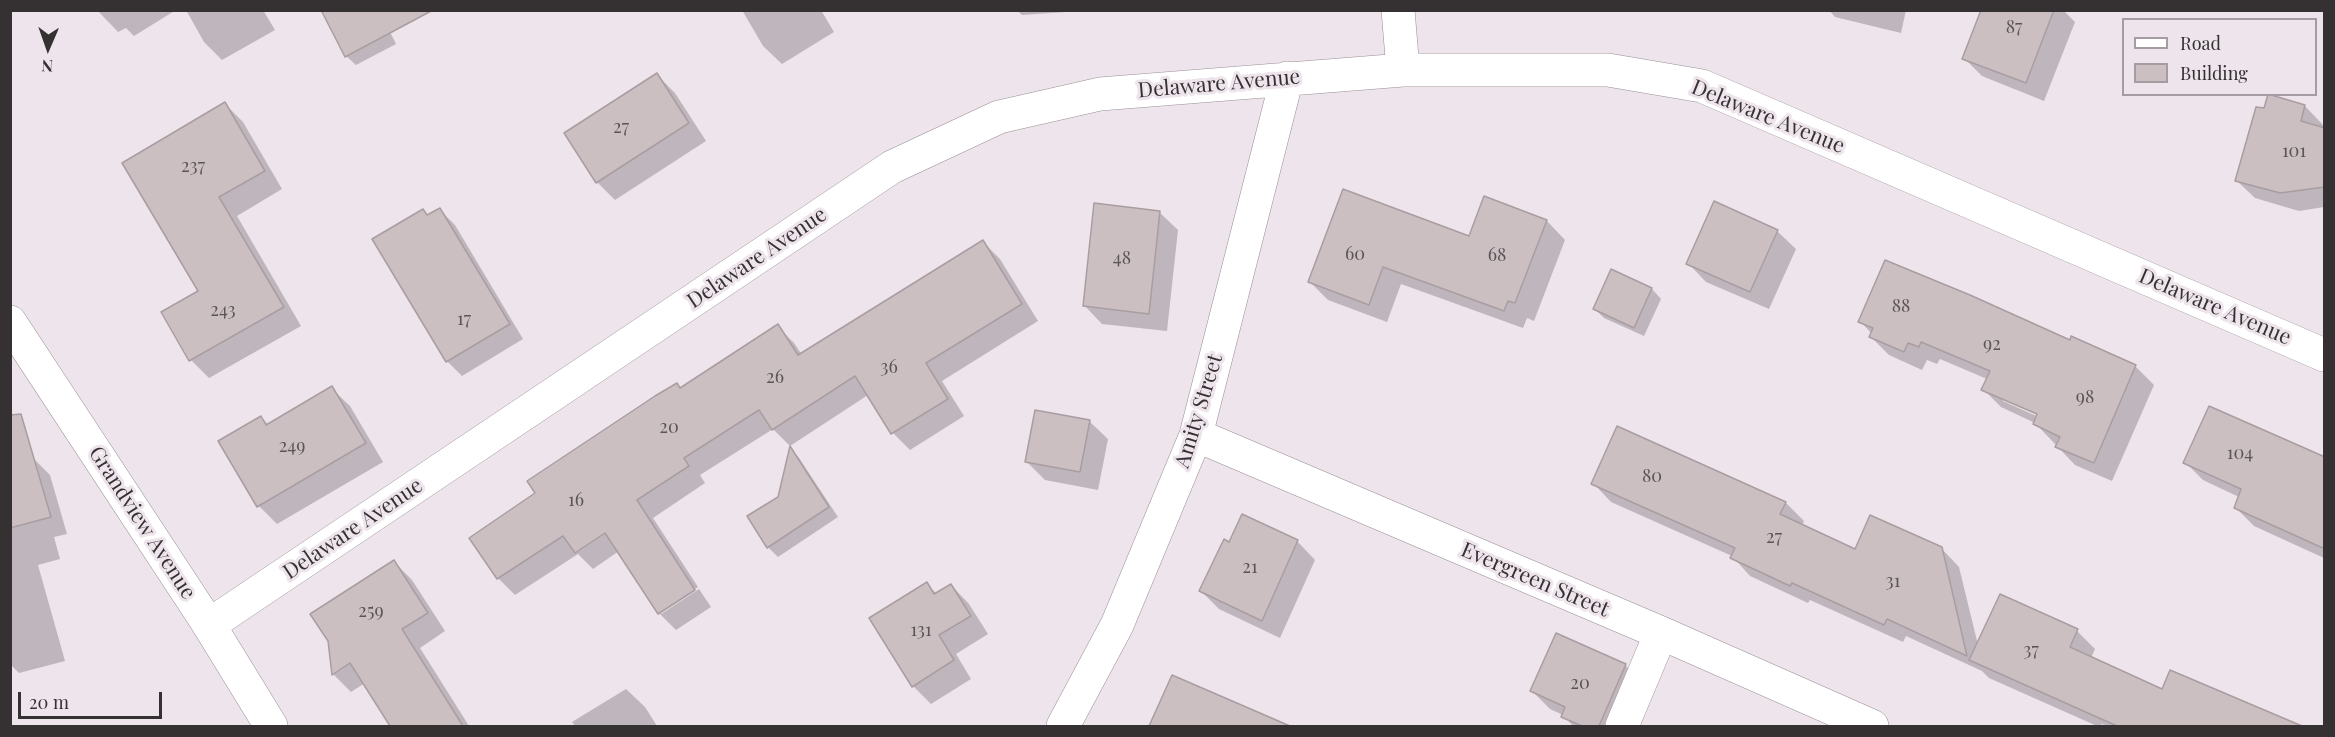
<!DOCTYPE html>
<html>
<head>
<meta charset="utf-8">
<style>
  body { margin:0 }
  #map { position:relative; width:2335px; height:737px; overflow:hidden; background:#eee4eb; font-family:"Playfair Display",serif }
  canvas { display:block }
  .frame { position:absolute; inset:0; border:12px solid #353133; pointer-events:none }
  .legend { position:absolute; left:2122px; top:18px; width:195px; height:78px; box-sizing:border-box; background:#eee4eb; border:2px solid #a49ca1; margin:0; padding:8px 10px; list-style:none; font-size:18px; color:#353133 }
  .legend li { display:flex; align-items:center; gap:12px; height:30px }
  .legend b { width:30px; border:2px solid #a49ca1 }
  .north { position:absolute; left:18px; top:18px; width:60px; height:60px; -webkit-text-stroke:4px #eee4eb; paint-order:stroke; rotate:182deg; font-size:16px; font-weight:700; line-height:24px; text-align:center; color:#353133 }
  .north::after { content:''; display:block; margin:auto; width:21px; height:27px; background:#353133; clip-path:polygon(50% 0,100% 100%,50% 72%,0 100%) }
  .scale { position:absolute; left:18px; top:692px; width:144px; height:27px; box-sizing:border-box; border:3px solid #353133; border-top:0; padding-left:8px; font-size:18px; line-height:21px; white-space:nowrap; color:#353133; -webkit-text-stroke:4px #eee4eb; paint-order:stroke }
</style>
</head>
<body>
<div id="map">
<canvas width="2335" height="737"></canvas>
<div class="frame"></div>
<ul class="legend">
<li><b style="height:8px;background:#fff"></b>Road</li>
<li><b style="height:16px;background:#cbbfc2"></b>Building</li>
</ul>
<div class="north">N</div>
<div class="scale">20 m</div>
</div>
<script>
const g = document.querySelector('canvas').getContext('2d');
g.lineJoin = 'round';
function paint(path, color) {
  g.fillStyle = color;
  g.fill(path, 'evenodd');
}
function stroke(path, color, width, dash) {
  g.strokeStyle = color;
  g.lineWidth = width;
  g.lineCap = dash ? 'butt' : 'round';
  g.setLineDash(dash || []);
  g.stroke(path);
}
function drawText(font, color, halo, rows, align = 'center') {
  g.font = font + ' "Playfair Display",serif';
  g.lineWidth = 6;
  g.setLineDash([]);
  g.textBaseline = 'middle';
  g.strokeStyle = halo;
  g.fillStyle = color;
  for (const [text, x, y, turn = 0] of rows) {
    g.save();
    g.translate(x, y);
    g.rotate((+turn || 0) * Math.PI / 180);
    g.textAlign = isNaN(turn) ? turn : align;
    if (halo) g.strokeText(text, 0, 0);
    g.fillText(text, 0, 0);
    g.restore();
  }
}
paint(new Path2D(`
  M97 10H176L134 36 126 28 118 32Z
  M186 10H263L275 30 222 60 204 42Z
  M379 10 396 44 356 65 346 56Z
  M742 10H821L834 32 782 64 763 46Z
  M1017 10H1081V11L1022 15Z
  M1829 10H1906L1901 33 1835 17Z
  M1983 10H2063L2075 22 2044 101 1982 76 1964 58Z
  M657 75 675 93 706 141 615 200 597 182Z
  M2269 96 2305 106 2323 125 2324 207 2299 211 2255 198 2236 180Z
  M225 104 243 122 282 189 237 216 301 326 209 378 191 360Z
  M1485 198 1547 221 1565 240 1534 321 1527 318 1523 328 1401 284 1387 322 1328 300 1310 282 1469 238Z
  M440 210 455 225 523 339 462 376 447 361 428 216Z
  M1159 212 1178 230 1167 331 1102 324 1084 305Z
  M1777 231 1796 249 1769 309 1706 282 1688 263Z
  M983 242 1000 259 1038 321 942 381 964 416 910 450 893 433 868 395 790 446 773 429 700 475 705 483 653 518 698 587 661 611V614L699 589 711 607 676 630 659 613 619 551 593 569 578 554 515 595 498 578 681 389 777 326 794 343 802 355Z
  M1612 271 1652 289 1661 299 1644 336 1604 318 1594 308Z
  M1860 321 2070 342 2072 338 2136 367 2154 385 2112 481 2075 465 2035 423 2001 407 1983 389 1987 379 1940 359 1937 364 1927 360 1922 370 1889 355 1871 337 1872 334ZM2003 398 2045 416 2043 419 2003 401Z
  M331 388 350 406 383 462 277 524 259 506 220 442 261 417 269 425Z
  M1089 421 1108 439 1098 490 1045 480 1027 462Z
  M1618 428 1786 503 1804 521 1802 526 1856 551 1941 548 1959 567 1978 645 2077 631 2095 649 2091 658 2163 691 2277 717 2286 726H2108L2102 724 2100 726H2097L1989 678 1982 671 1906 636 1903 642 1810 600 1808 603 1750 576 1732 556 1611 502 1593 483Z
  M790 449 799 458 838 517 778 557 768 547Z
  M33 458 50 475 67 534 54 537 60 559 38 565 65 661 19 673 10 664V464Z
  M2324 458V558L2254 526 2235 507 2239 497 2203 480 2185 462Z
  M1297 541 1315 560 1280 638 1219 609 1201 591 1230 544Z
  M393 561 412 580 445 631 420 648 469 726H392L365 683 351 692 333 674Z
  M927 584 937 594 951 585 969 604 988 634 956 654 971 679 931 704 913 686Z
  M1625 665 1643 684 1625 726H1573L1563 715 1550 709 1532 691Z
  M1172 677 1251 721 1249 726H1150Z
  M626 689 645 707 657 726H575L572 722Z`), '#0003');
const building = new Path2D(`
  M321 10H433L345 57Z
  M1981 10H2054L2026 83 1962 59Z
  M657 73 689 123 596 183 564 133Z
  M2268 94 2305 105 2301 121 2325 128V187L2280 193 2235 181 2256 107 2264 108Z
  M225 102 265 171 219 197 284 307 189 361 161 312 198 291 122 163Z
  M1343 189 1469 236 1484 196 1547 220 1515 303 1508 301 1504 311 1383 267 1369 305 1308 282Z
  M1714 201 1778 230 1750 292 1686 264Z
  M1094 203 1160 211 1149 314 1083 306Z
  M440 208 510 324 446 362 372 239 423 209 427 215Z
  M983 240 1022 304 926 363 948 399 891 434 855 376 772 430 759 410 684 458 689 466 637 500 695 590 658 614 605 533 575 553 563 536 497 579 469 538 535 493 527 481 655 396 677 383 680 388 778 324 798 355Z
  M1885 260 1970 295 2070 340 2071 336 2136 365 2094 463 2055 447 2060 437 2033 424 2037 414 1981 390 1990 371 1921 342 1919 347 1908 343 1904 352 1869 337 1873 328 1858 322Z
  M1611 269 1652 288 1634 328 1593 309Z
  M332 386 366 443 257 507 218 441 261 416 266 425Z
  M2209 406 2325 457V549L2234 508 2241 489 2183 463Z
  M1035 410 1090 420 1080 472 1025 462Z
  M21 414 51 517 10 528V415Z
  M1617 426 1786 502 1780 514 1855 549 1870 515 1942 547 1967 656 1887 619 1884 625 1792 583 1790 586 1730 558 1735 548 1591 484Z
  M790 446 829 507 767 548 747 516 778 497Z
  M1242 514 1298 540 1262 621 1199 591 1224 539 1229 542Z
  M394 560 428 613 402 629 463 726H390L350 663 332 675 328 641 310 614Z
  M927 582 934 594 951 584 971 616 939 635 954 660 912 687 869 618Z
  M2000 594 2078 629 2070 647 2162 689 2170 670 2302 726H2117L1969 660Z
  M1556 633 1626 664 1599 726H1582L1561 717 1565 707 1530 691Z
  M1172 675 1290 726H1149Z`);
paint(building, '#cbbfc2');
stroke(building, '#a99da1', 1.5);
const street = new Path2D(`
  M1398 10 1403 70
  M1196 435 1661 633 1872 726
  M209 625 892 167 999 117 1100 94 1403 70H1608L1702 86 2324 355
  M1063 726 1117 625 1196 435 1287 78
  M1622 726 1661 633`);
const secondary = new Path2D(`
  M10 322 209 625 271 726`);
stroke(street, '#998f96', 34);
stroke(secondary, '#998f96', 34);
stroke(street, '#fff', 33);
stroke(secondary, '#fff', 33);
drawText('18px', '#5a5457', null, [
  ["87",2014,27],
  ["27",621,127],
  ["101",2294,151],
  ["237",193,166],
  ["60",1355,254],
  ["68",1497,255],
  ["48",1122,258],
  ["88",1901,306],
  ["243",223,310],
  ["17",464,319],
  ["92",1992,344],
  ["36",889,367],
  ["26",775,377],
  ["98",2085,397],
  ["20",669,427],
  ["249",292,446],
  ["104",2240,453],
  ["80",1652,476],
  ["16",576,500],
  ["27",1774,537],
  ["21",1250,567],
  ["31",1893,581],
  ["259",371,611],
  ["131",921,630],
  ["37",2031,650],
  ["20",1580,683]
]);
drawText('21px', '#353133', '#eee4eb', [
  ["Delaware Avenue",1219,84,-5],
  ["Delaware Avenue",1768,117,22],
  ["Delaware Avenue",757,258,-34],
  ["Delaware Avenue",2215,307,23],
  ["Amity Street",1199,411,-73],
  ["Grandview Avenue",142,523,57],
  ["Delaware Avenue",353,529,-34],
  ["Evergreen Street",1535,580,23]
]);
</script>
</body>
</html>
